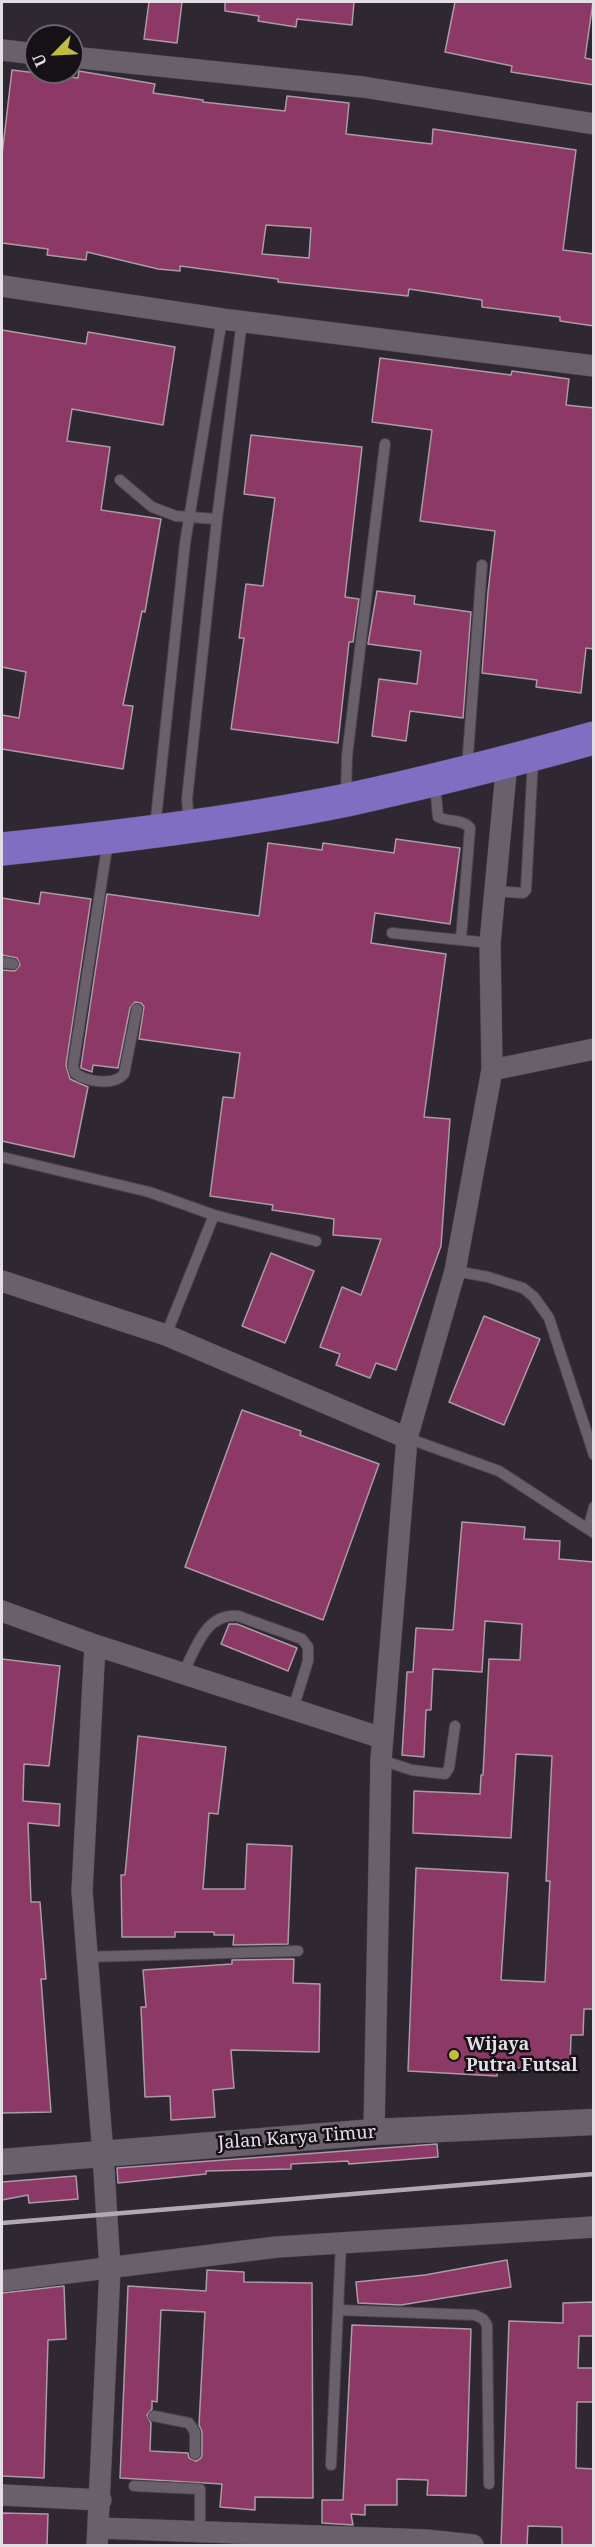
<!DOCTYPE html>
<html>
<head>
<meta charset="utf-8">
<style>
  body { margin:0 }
  #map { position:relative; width:595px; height:2547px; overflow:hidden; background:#2f2731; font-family:"Noto Serif",serif }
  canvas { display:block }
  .frame { position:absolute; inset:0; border:3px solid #e3dde4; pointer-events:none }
  .north { position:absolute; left:24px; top:24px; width:60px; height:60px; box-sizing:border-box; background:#151116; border:2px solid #676368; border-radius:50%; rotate:246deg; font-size:16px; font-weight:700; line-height:24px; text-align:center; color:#e3dde4 }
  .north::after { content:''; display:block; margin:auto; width:21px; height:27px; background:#c4bc3e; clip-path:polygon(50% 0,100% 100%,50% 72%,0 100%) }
</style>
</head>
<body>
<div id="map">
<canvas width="595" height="2547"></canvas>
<div class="frame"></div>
<div class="north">U</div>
</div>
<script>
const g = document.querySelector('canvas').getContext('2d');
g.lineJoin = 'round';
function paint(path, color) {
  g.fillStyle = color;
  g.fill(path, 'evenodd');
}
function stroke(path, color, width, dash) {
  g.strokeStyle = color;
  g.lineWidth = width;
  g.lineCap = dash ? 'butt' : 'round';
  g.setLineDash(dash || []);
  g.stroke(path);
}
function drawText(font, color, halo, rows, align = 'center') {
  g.font = font + ' "Noto Serif",serif';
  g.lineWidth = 5;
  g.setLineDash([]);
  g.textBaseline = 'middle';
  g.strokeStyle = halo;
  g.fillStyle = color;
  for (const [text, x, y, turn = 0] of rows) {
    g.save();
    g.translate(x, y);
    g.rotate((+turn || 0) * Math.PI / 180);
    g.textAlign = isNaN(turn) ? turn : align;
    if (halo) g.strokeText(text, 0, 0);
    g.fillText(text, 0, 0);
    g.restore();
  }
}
const building = new Path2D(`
  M149 2H182L177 43 144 39Z
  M225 2H354L352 25 297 19 296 27 258 21 259 16 225 11Z
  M455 2H593L585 58 594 60V85L511 72 512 66 445 52Z
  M12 70 78 78 79 71 155 84 153 93 203 100V102L285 111 287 96 349 103 346 134 432 144 433 129 576 150 563 250 594 254V326L560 321V317L482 307V300L409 289 408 296 278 282V279L180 266V271L158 269 87 252 86 260 47 255 48 249 2 243V155ZM266 225 311 228 309 258 262 254Z
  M2 330 86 344 88 332 175 347 163 425 72 409 67 441 110 447 101 510 161 519 145 612 142 611 123 705 133 706 123 769 2 749V715L19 718 26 672 2 667Z
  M380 358 511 375 512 371 569 379 566 405 594 408V649L586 648 581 693 536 687 537 680 482 673 488 592 495 531 420 521 432 430 372 422Z
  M251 435 362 447 345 597 359 599 353 642H349L338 743 231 729 244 638H239L246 584 263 586 275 498 244 494Z
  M377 591 415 596 414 604 471 612 463 718 410 711 406 741 372 736 379 679 417 684 421 651 368 644Z
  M396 839 460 848 450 924 375 913 371 943 446 954 424 1117 450 1119 441 1246 396 1370 376 1363 370 1378 336 1365 340 1354 320 1347 342 1287 361 1295 381 1239 333 1235 334 1219 272 1210 273 1205 210 1196 223 1097 234 1098 240 1053 139 1039 144 1007 141 1003 135 1002 130 1008 118 1068 93 1065 92 1072 81 1068V1066L107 894 259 916 268 843 322 850 323 843 394 853Z
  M41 892 91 899 66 1065 70 1079 88 1087 74 1157 2 1141V970L15 971 20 965 17 958 2 955V898L39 904Z
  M271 1253 314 1271 285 1343 242 1326Z
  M484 1316 540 1339 504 1425 449 1402Z
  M242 1410 301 1431 300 1435 379 1464 323 1620 185 1567Z
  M462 1522 525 1527 524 1539 560 1541 559 1559 594 1562V2009H584L583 2035H571L570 2068H498L497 2076 408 2071 416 1868 508 1873 501 1980 545 1982 550 1881H546L552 1756 516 1754 511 1838 413 1833 414 1791 480 1794 481 1775H483L489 1659 520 1660 522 1624 485 1621 482 1672 433 1669 431 1710H426L424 1757 402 1755 407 1672H413L416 1628 453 1630Z
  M229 1624H237L297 1648 288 1671 221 1644Z
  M2 1659 60 1666 49 1766 24 1764 23 1801 60 1804 59 1826 28 1823 31 1902H40L46 1979H41L51 2112 2 2113Z
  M138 1736 226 1747 218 1814 209 1813 203 1889H245L247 1844 292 1846 288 1944 233 1945 234 1935H214V1932H175V1937H122L121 1875H125Z
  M294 1959 293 1983 320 1984 319 2052 231 2050 234 2088 213 2090 215 2117 171 2120 170 2096 145 2097 141 2007H146L143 1970 232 1964V1960Z
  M437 2144 438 2157 349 2164 348 2161 291 2164V2169L206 2171V2174L118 2183 117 2168Z
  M76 2176 78 2199 29 2203 28 2195 2 2200V2182Z
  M507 2260 511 2287 401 2305 358 2303 356 2282 425 2275Z
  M207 2270 244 2272V2282L312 2283 313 2498 255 2497V2510L220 2507 222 2484 120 2478 128 2286 206 2291ZM161 2310 205 2312 199 2425 202 2432V2454L201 2458 196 2461 189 2458 188 2453 150 2451 151 2423 147 2415 152 2409V2401L157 2402Z
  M64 2286 66 2339 48 2340 44 2478 2 2476V2293Z
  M594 2302V2336H579L578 2368H594V2402H577L576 2468 594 2469V2546H562V2527L528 2526 527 2546H501L509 2321 563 2323V2303Z
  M352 2325 471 2329 466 2496 427 2495 428 2480 397 2479V2505H365V2515L351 2514 353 2525 322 2523V2500H343Z
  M2 2513 48 2514 47 2546H2Z`);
paint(building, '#8d3968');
stroke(building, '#ac9ba3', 1.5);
const service = new Path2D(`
  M120 480 152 507 176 516 217 519
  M467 768 482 565
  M435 784 438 817C448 822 463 819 470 828L461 939
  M346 797 347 756 385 444
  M189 822 187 799 217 519 242 321
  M155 828 185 543 222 319
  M108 841 73 1066 75 1073C87 1082 114 1086 124 1074L137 1009
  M494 891 523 893 526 890 533 759
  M392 933 490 943
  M2 962 13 964
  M2 1157 149 1192 214 1215
  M455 1271 488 1277 523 1288 534 1297 549 1318 594 1455
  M166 1335 214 1215 316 1241
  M407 1438 499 1471 594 1533
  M588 1529 594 1507
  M183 1673C196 1649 205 1613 238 1616L302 1639 308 1647V1661L293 1709
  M381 1760 412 1770 445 1774 449 1768 455 1726
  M86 1957 298 1951
  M338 2310 475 2315 483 2319 487 2325 489 2484
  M154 2416 189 2423 195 2432V2454
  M331 2465 341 2243
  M134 2486 200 2489V2531`);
const minor = new Path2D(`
  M2 50 36 54
  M72 57 363 87 594 124
  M2 286 222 319 594 366
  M492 1070 594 1049
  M2 1281 166 1335 407 1438
  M2 1611 95 1645 382 1738
  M95 1645 82 1891 103 2154 110 2269 97 2546
  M374 2132 381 1760 407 1438 455 1271 492 1070 490 943 507 762
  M2 2281 277 2247 594 2227
  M2 2495 101 2500
  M99 2528 426 2540 473 2545`);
const tertiary = new Path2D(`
  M2 2162 374 2132 594 2122`);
const trunk = new Path2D(`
  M2 849C117 837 233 823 347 800 430 782 512 761 594 738`);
stroke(service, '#4c454e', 12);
stroke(minor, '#4c454e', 22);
stroke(tertiary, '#4c454e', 27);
stroke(trunk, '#4c454e', 34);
stroke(service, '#6a606c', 10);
stroke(minor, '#6a606c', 21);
stroke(tertiary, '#6a606c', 26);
stroke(trunk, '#806ec2', 33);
stroke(new Path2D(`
  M2 2223 594 2174`), '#b0a9b1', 4.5);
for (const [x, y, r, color] of [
  [454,2055,6,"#c4bc3e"]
]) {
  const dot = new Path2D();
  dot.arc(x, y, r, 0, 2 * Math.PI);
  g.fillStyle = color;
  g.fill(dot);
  stroke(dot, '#151116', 2);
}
drawText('bold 18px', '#e3dde4', '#151116', [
  ["Wijaya",466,2045],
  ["Putra Futsal",466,2066]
], 'left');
drawText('18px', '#e3dde4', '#151116', [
  ["Jalan Karya Timur",297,2138,-4]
]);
</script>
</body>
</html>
